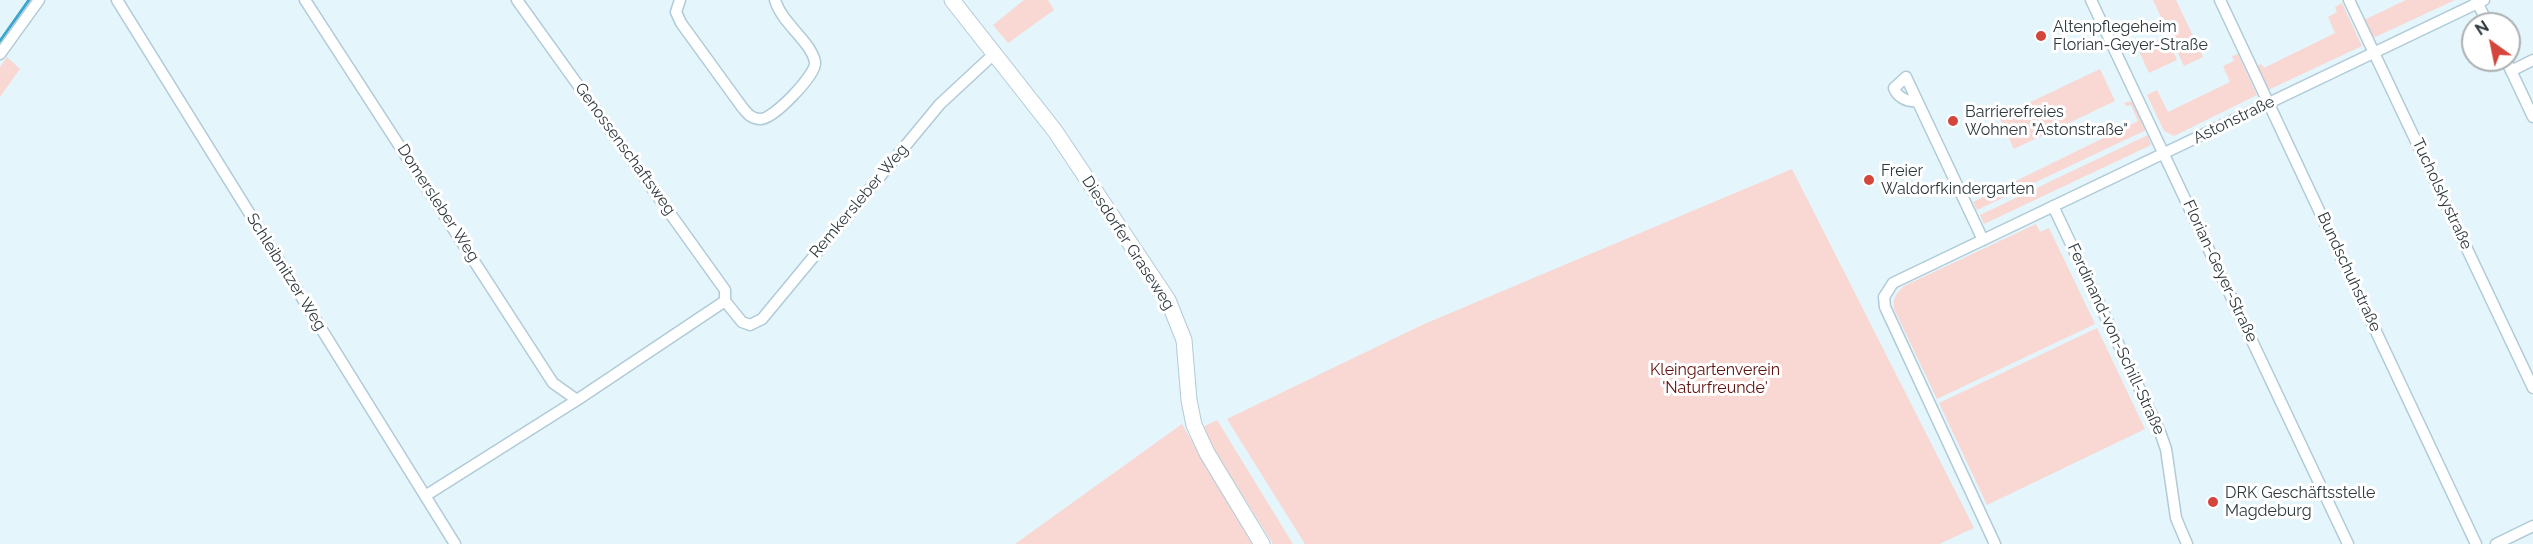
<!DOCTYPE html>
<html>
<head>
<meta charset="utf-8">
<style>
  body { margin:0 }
  #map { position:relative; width:2533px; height:544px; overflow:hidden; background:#e4f5fc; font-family:Raleway,sans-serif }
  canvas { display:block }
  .north { position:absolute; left:2461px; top:12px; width:60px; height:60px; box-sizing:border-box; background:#fff; border:2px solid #abb0b2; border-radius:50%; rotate:327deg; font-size:16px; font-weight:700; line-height:24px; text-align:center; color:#2e393e }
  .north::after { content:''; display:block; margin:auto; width:21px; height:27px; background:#d4463c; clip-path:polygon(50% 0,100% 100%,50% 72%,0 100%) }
</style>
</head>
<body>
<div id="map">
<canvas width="2533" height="544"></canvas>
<div class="north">N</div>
</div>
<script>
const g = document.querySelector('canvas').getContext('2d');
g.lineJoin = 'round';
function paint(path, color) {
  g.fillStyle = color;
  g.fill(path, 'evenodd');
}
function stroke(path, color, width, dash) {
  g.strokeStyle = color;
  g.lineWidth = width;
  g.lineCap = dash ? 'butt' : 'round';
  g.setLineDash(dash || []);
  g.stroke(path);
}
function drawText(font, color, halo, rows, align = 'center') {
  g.font = font + ' Raleway,sans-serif';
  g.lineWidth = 6;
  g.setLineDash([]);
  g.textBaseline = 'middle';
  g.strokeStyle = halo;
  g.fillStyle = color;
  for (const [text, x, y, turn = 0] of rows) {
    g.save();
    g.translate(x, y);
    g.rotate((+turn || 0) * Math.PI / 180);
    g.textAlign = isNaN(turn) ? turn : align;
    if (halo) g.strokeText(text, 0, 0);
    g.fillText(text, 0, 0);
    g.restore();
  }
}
paint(new Path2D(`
  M1024 0H1048L1054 10 1008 43 993 25Z
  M2153 0H2176L2203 57 2184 66Z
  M2406 0H2455L2373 38 2364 20Z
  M2342 3 2362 46 2268 90 2257 66 2261 64 2264 68 2335 33 2328 17 2337 12 2335 7Z
  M2166 36 2177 60 2149 73 2138 49Z
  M2238 54 2257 95 2174 136 2164 131 2147 95 2157 90 2168 112 2230 82 2223 66 2234 61 2232 56Z
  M7 57 20 69 0 97V67Z
  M2100 69 2115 101 2014 149 1999 117Z
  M2132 101 2146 130 1977 210 1973 202 2138 121 2131 105 2126 106 2124 103Z
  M2148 135 2151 145 1984 224 1980 215Z
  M1792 169 1974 528 1939 544H1305L1227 419 1422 325Z
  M2036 224 2040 232 2049 228 2095 324 1937 399 1895 311C1891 301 1896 293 1904 286Z
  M2097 328 2145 429 1987 505 1939 403Z
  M1217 420 1293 544H1273L1204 434 1203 427Z
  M1182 424 1252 544H1015Z`), '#f9d7d2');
stroke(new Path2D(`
  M0 41 29 0`), '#3aa6cd', 3);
const minor = new Path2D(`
  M117 0 455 544
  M305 0 553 383 577 400
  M517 0 725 290V301
  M680 0 676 12 681 23 742 107C747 113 751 119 760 119 773 120 817 74 815 62 811 41 782 24 775 0
  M2091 0 2348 544
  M2220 0 2476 544
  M2349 0 2533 388
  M2476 0 2488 24
  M0 54 39 0
  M2506 60 2533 117
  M2511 71 2533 60
  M1916 101C1907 102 1897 97 1894 88L1906 77 1983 240
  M2053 206 2160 432 2166 449 2176 518 2187 544
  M725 301 742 322 750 325 762 319 940 104 995 53
  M425 496 577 400 725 301
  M1995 544 1885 307 1884 297 1893 283 2484 0
  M2496 544 2533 526`);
const secondary = new Path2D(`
  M952 0 1055 131 1168 300 1184 340 1189 400 1194 425 1207 453 1262 544`);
stroke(minor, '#b0cbd8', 13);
stroke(secondary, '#b0cbd8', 17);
stroke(minor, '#fff', 10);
stroke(secondary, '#fff', 15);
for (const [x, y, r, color] of [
  [2041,36,6,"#d4463c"],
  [1953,121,6,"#d4463c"],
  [1869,180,6,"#d4463c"],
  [2213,502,6,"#d4463c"]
]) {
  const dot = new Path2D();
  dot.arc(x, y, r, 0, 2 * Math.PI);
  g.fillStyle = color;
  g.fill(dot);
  stroke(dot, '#fff', 2);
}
drawText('16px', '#2e393e', '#fff', [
  ["Altenpflegeheim",2053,27],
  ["Florian-Geyer-Straße",2053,45],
  ["Barrierefreies",1965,112],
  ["Wohnen \"Astonstraße\"",1965,130],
  ["Freier",1881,171],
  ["Waldorfkindergarten",1881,189],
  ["DRK Geschäftsstelle",2225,493],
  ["Magdeburg",2225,511]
], 'left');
drawText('16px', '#2e393e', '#fff', [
  ["Astonstraße",2234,120,-26],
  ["Genossenschaftsweg",625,149,54],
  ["Tucholskystraße",2442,194,65],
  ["Remkersleber Weg",859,201,-50],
  ["Domersleber Weg",438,203,57],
  ["Diesdorfer Graseweg",1128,243,57],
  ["Florian-Geyer-Straße",2220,271,65],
  ["Schleibnitzer Weg",286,272,58],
  ["Bundschuhstraße",2349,272,65],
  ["Ferdinand-von-Schill-Straße",2116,339,65]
]);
drawText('16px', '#60100d', '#fff', [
  ["Kleingartenverein",1715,370],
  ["'Naturfreunde'",1715,388]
]);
</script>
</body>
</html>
